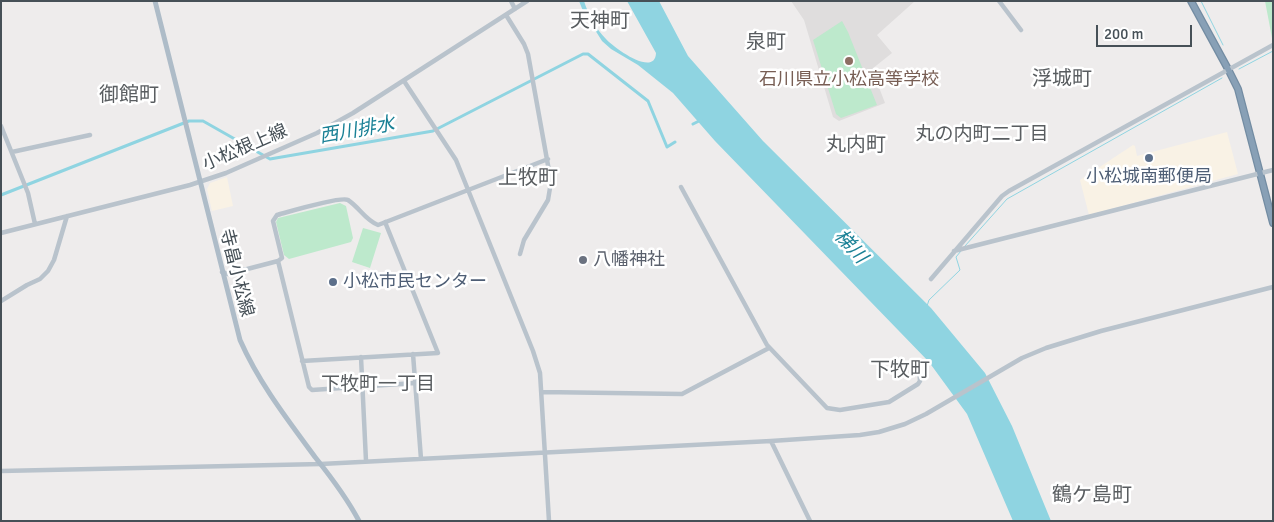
<!DOCTYPE html>
<html>
<head>
<meta charset="utf-8">
<style>
  body { margin:0 }
  #map { position:relative; width:1274px; height:522px; overflow:hidden; background:#eeecec; font-family:Signika,sans-serif }
  canvas { display:block }
  .frame { position:absolute; inset:0; border:2px solid #465057; pointer-events:none }
  .scale { position:absolute; left:1096px; top:25px; width:96px; height:22px; box-sizing:border-box; border:2px solid #465057; border-top:0; padding-left:6px; font-size:15px; line-height:18px; white-space:nowrap; color:#465057; -webkit-text-stroke:4px #fff; paint-order:stroke }
</style>
</head>
<body>
<div id="map">
<canvas width="1274" height="522"></canvas>
<div class="frame"></div>
<div class="scale">200 m</div>
</div>
<script>
const g = document.querySelector('canvas').getContext('2d');
g.lineJoin = 'round';
function paint(path, color) {
  g.fillStyle = color;
  g.fill(path, 'evenodd');
}
function stroke(path, color, width, dash) {
  g.strokeStyle = color;
  g.lineWidth = width;
  g.lineCap = dash ? 'butt' : 'round';
  g.setLineDash(dash || []);
  g.stroke(path);
}
function drawText(font, color, halo, rows, align = 'center') {
  g.font = font + ' Signika,"Noto Sans JP",sans-serif';
  g.lineWidth = 5;
  g.setLineDash([]);
  g.textBaseline = 'middle';
  g.strokeStyle = halo;
  g.fillStyle = color;
  for (const [text, x, y, turn = 0] of rows) {
    g.save();
    g.translate(x, y);
    g.rotate((+turn || 0) * Math.PI / 180);
    g.textAlign = isNaN(turn) ? turn : align;
    if (halo) g.strokeText(text, 0, 0);
    g.fillText(text, 0, 0);
    g.restore();
  }
}
paint(new Path2D(`
  M1227 132 1238 174 1089 215 1080 180 1133 145 1135 146 1137 156Z
  M227 177 233 206 212 211 207 189 210 183Z`), '#f9f2e5');
paint(new Path2D(`
  M791 1H915L877 35 892 53 872 69 885 103 839 121 833 117 804 20Z`), '#dfdddd');
paint(new Path2D(`
  M1265 1H1273V38H1272Z
  M842 21 848 32 877 105 841 118 836 114 813 40Z
  M340 203 346 206 353 238 351 242 289 259 284 255 276 222 278 218Z
  M363 228 381 233 370 268 352 262Z`), '#bde9cc');
paint(new Path2D(`
  M579 1H584C588 14 596 29 606 39 613 47 655 78 656 53L627 1H659L688 56 763 141 931 308 985 373 1012 426 1051 521H1013L967 414 929 362 715 141 673 93 638 65 611 49 602 41 583 11Z`), '#8fd4e1');
stroke(new Path2D(`
  M1201 1 1223 45
  M1239 69 1273 51
  M965 246 1007 199 1222 78
  M927 306 929 300 960 270 956 257 961 251`), '#8fd4e1', 1);
stroke(new Path2D(`
  M693 124 701 120
  M1 195 189 121H203L270 159 433 131 583 54H588L648 101 667 147 675 142`), '#8fd4e1', 3);
const highway = new Path2D(`
  M1191 1 1228 69 1238 89 1273 223`);
stroke(highway, '#738ca2', 8);
stroke(new Path2D(`
  M511 1 515 9
  M999 1 1021 30
  M506 15 524 44 528 54 551 182 548 200 524 240 520 254
  M404 81 456 160 533 351 540 373 549 521
  M1 126 28 193 35 224
  M12 152 90 135
  M681 187 767 345 827 408 840 410 889 402 918 384 920 381 919 366
  M1 233 190 185 226 173 317 133 353 113 527 1
  M954 251 1273 170
  M278 261 309 387 312 390 415 383
  M222 272 228 274 278 261 282 258 273 221 277 215C288 212 341 196 348 200 359 207 365 220 378 225L548 159
  M931 279 1002 196 1009 191 1273 45
  M1 301 27 285 40 279 48 271 54 260 67 216
  M413 354 421 459
  M361 357 366 461
  M302 361 438 353 385 222
  M542 392 682 394 769 348
  M771 441 810 521
  M1 471 321 464 771 441 860 435 879 432 905 424 926 414 1022 358 1046 348 1101 331 1273 287`), '#b9c3cc', 4.5);
stroke(new Path2D(`
  M155 1 240 340C259 383 287 419 315 457 331 477 347 498 359 521`), '#aebcc8', 5);
stroke(highway, '#88a0b6', 5.5);
for (const [x, y, r, color] of [
  [849,61,5,"#8d6e63"],
  [1149,158,5,"#5c6f8a"],
  [583,260,5,"#6b7280"],
  [333,282,5,"#5c6f8a"]
]) {
  const dot = new Path2D();
  dot.arc(x, y, r, 0, 2 * Math.PI);
  g.fillStyle = color;
  g.fill(dot);
  stroke(dot, '#fff', 2);
}
drawText('18px', '#785e54', '#fff', [
  ["石川県立小松高等学校",849,80]
]);
drawText('18px', '#465057', '#fff', [
  ["小松根上線",245,148,-23],
  ["寺畠小松線",236,273,76]
]);
drawText('18px', '#4e5e75', '#fff', [
  ["小松城南郵便局",1149,177],
  ["小松市民センター",343,282,"left"]
]);
drawText('18px', '#5b616d', '#fff', [
  ["八幡神社",593,260]
], 'left');
drawText('italic 19px', '#1a8196', '#fff', [
  ["西川排水",357,131,-10],
  ["梯川",850,247,47]
]);
drawText('19px', '#595d60', '#fff', [
  ["丸の内町二丁目",982,135],
  ["下牧町一丁目",378,385]
]);
drawText('20px', '#595d60', '#fff', [
  ["天神町",600,22],
  ["泉町",766,43],
  ["浮城町",1062,80],
  ["御館町",129,96],
  ["丸内町",856,146],
  ["上牧町",528,179],
  ["下牧町",900,371],
  ["鶴ケ島町",1092,496]
]);
</script>
</body>
</html>
